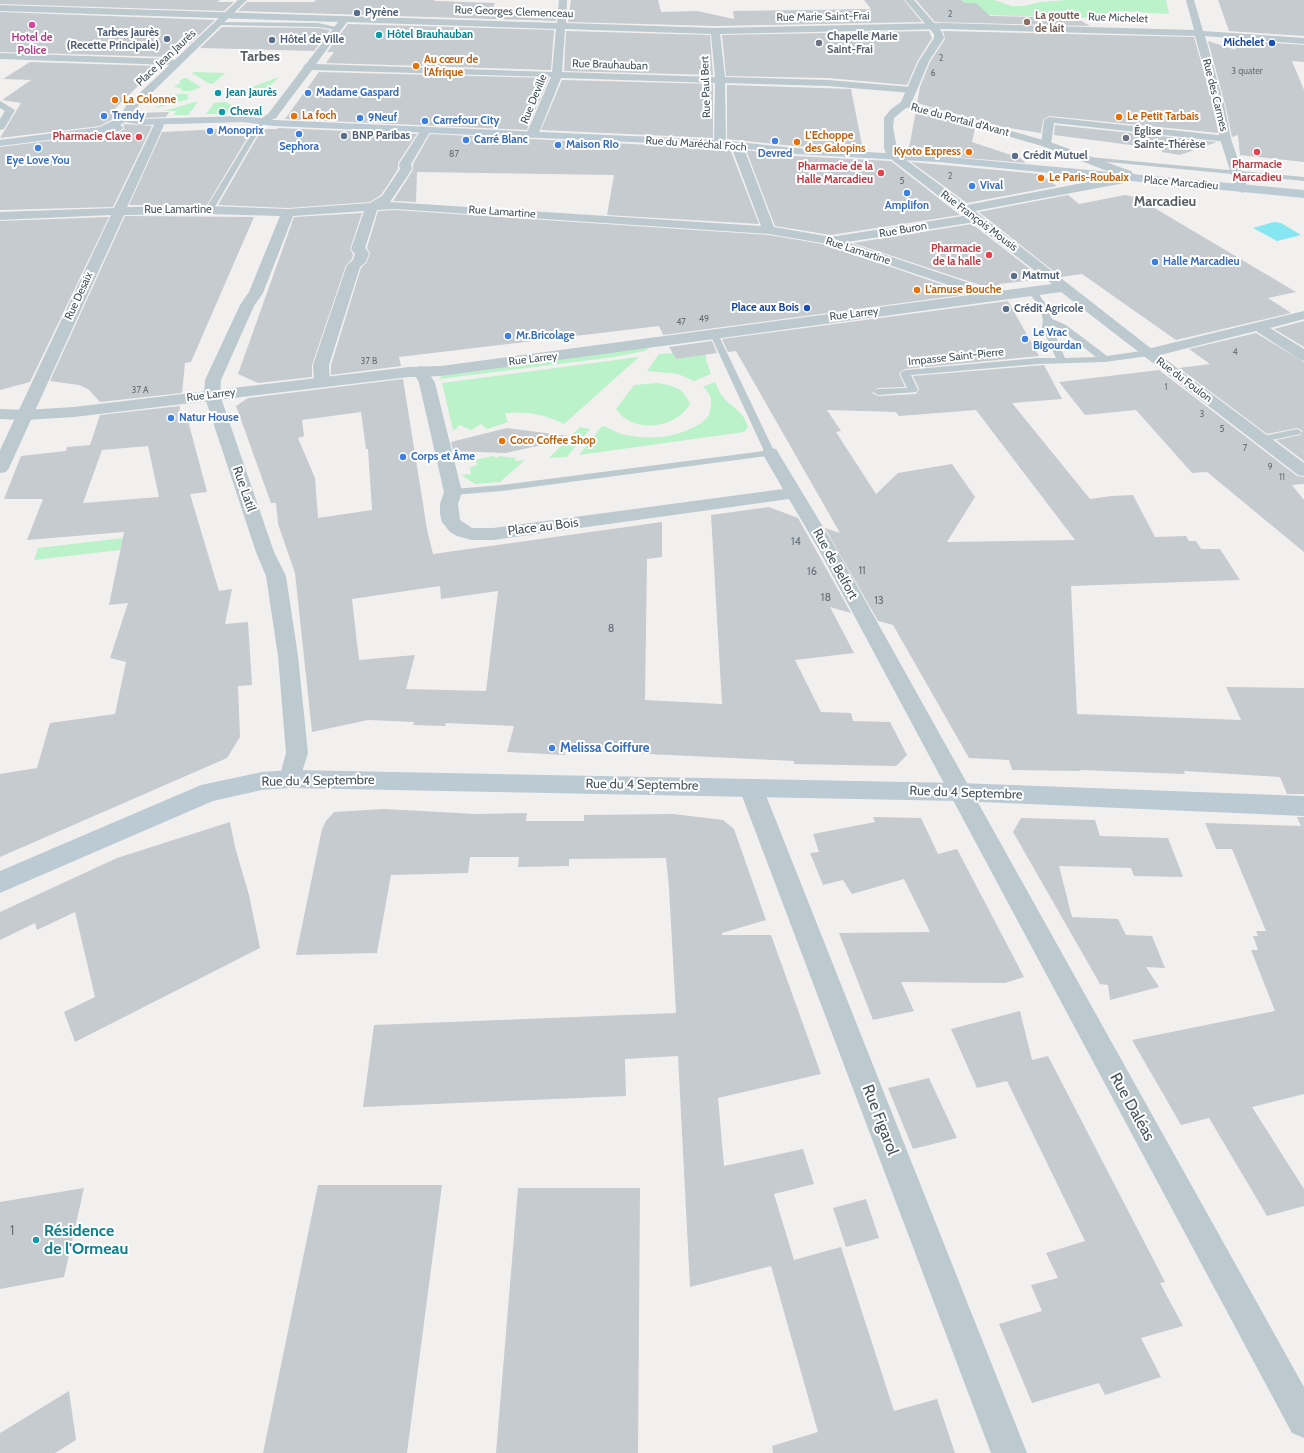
<!DOCTYPE html>
<html>
<head>
<meta charset="utf-8">
<style>
  body { margin:0 }
  canvas { display:block; background:#f2efef }
</style>
</head>
<body>
<canvas width="1304" height="1453"></canvas>
<script>
const g = document.querySelector('canvas').getContext('2d');
g.lineJoin = 'round';
function paint(path, color) {
  g.fillStyle = color;
  g.fill(path, 'evenodd');
}
function stroke(path, color, width, dash) {
  g.strokeStyle = color;
  g.lineWidth = width;
  g.lineCap = dash ? 'butt' : 'round';
  g.setLineDash(dash || []);
  g.stroke(path);
}
function drawText(font, color, halo, rows, align = 'center') {
  g.font = font + ' Cabin,sans-serif';
  g.lineWidth = 4;
  g.setLineDash([]);
  g.textBaseline = 'middle';
  g.strokeStyle = halo;
  g.fillStyle = color;
  for (const [text, x, y, turn = 0] of rows) {
    g.save();
    g.translate(x, y);
    g.rotate((+turn || 0) * Math.PI / 180);
    g.textAlign = isNaN(turn) ? turn : align;
    if (halo) g.strokeText(text, 0, 0);
    g.fillText(text, 0, 0);
    g.restore();
  }
}
paint(new Path2D(`
  M961 0H994L1012 6H1024L1040 2 1067 0H1166L1169 14 1119 11 1093 16 1091 18 984 15 980 7 976 3H965Z
  M195 72 225 73 213 84 208 83 192 73Z
  M279 77 266 90 246 92V89Z
  M184 78H186L201 87 191 91H183L180 88 174 87 181 82 179 81Z
  M180 94H188L187 96 189 99 153 109 159 106 166 99 163 98 165 96Z
  M195 102 197 103 188 115H174L176 111H164Z
  M226 102 244 113 206 114 214 103Z
  M650 347 645 351 614 357 440 379 441 376Z
  M706 348V360L711 374 694 381 678 374 647 371 659 354 673 353 676 359 688 357Z
  M639 357 564 424C544 414 527 411 505 413L508 422 487 429 481 424 471 430 460 425 456 428 457 429 453 430 442 383Z
  M715 382C717 386 719 392 722 396 732 408 744 411 748 427L744 432 579 455 602 426C609 427 614 432 621 434 647 440 672 439 696 426 702 423 709 418 710 411 713 400 711 394 703 387Z
  M658 383C674 386 684 388 690 404 676 429 632 434 616 409L634 385Z
  M580 427 590 429 567 457 549 458Z
  M493 456 497 458 499 456 515 458 516 461 525 460 500 482 475 484 461 475 471 474 470 468 478 464 474 460Z
  M123 538 120 550 34 560 38 548Z`), '#bbf2ca');
paint(new Path2D(`
  M1274 222 1281 223 1301 235 1277 241 1253 228Z`), '#86e6f1');
paint(new Path2D(`
  M0 0H220L217 2H234L224 11 0 4Z
  M316 0H435L434 1 495 3 492 9 557 10 556 21 238 11 247 2H314Z
  M571 0H658L661 12 697 11 734 19 733 11 871 9 864 0H904L922 22 715 26 568 22Z
  M916 0H961L965 3H976L990 16 1076 18 1090 26 935 22Z
  M1218 0H1304V36L1229 31Z
  M0 12 215 20 186 47H180L168 57 0 52Z
  M348 24 554 30 551 70 326 63 334 52H327Z
  M222 27 318 28 330 30 314 51 200 48Z
  M566 31 710 35 713 75 564 71Z
  M929 31 932 38 918 60 907 85 828 78 726 76 722 35Z
  M943 31 1194 37 1214 108 1218 133 1049 116 1043 120 1041 133 1003 127 917 103 920 87 930 62 945 39Z
  M1232 40 1304 45V62L1292 61 1304 90V162L1240 155 1238 135 1232 137 1226 108 1208 41 1236 50Z
  M30 62 159 66 109 114 120 113 118 116 100 126 0 138 21 103 2 100 31 80 3 79Z
  M319 72 549 78 527 130 285 119Z
  M562 80 713 84V138L541 130Z
  M727 85 851 89 863 150 794 146 727 139Z
  M916 111 975 128 972 142 1020 158 1026 163 908 153Z
  M169 112 166 117 142 118 133 115 134 113Z
  M125 124 152 126 113 207 0 210V147L119 132 125 129 123 125Z
  M1055 125 1217 142 1180 155 1162 152V149L1054 135Z
  M240 128H253L207 205H129L162 132Z
  M278 128 417 134 398 163V169L381 195 370 202 288 208 218 205 262 129H277Z
  M430 134 730 149 759 224 607 215 614 175 417 172 416 202 393 201 413 170V164Z
  M746 150 794 156 891 161 960 215 831 235 775 226Z
  M911 162 1040 174 1057 186 967 203Z
  M1068 195 1079 204 1125 195 1136 197 1296 292 1268 298 1291 313 1176 340 1082 274 1061 277 979 212Z
  M395 210 769 235 828 245 969 294 663 335 659 326 399 357 401 366 331 375V365L361 268 367 262 370 253 367 248 378 211Z
  M362 213 350 249 353 254 352 259 346 265 312 365V377L258 383 238 374 294 217Z
  M125 216 254 217 191 362 185 363 182 393 100 402 88 389 79 385 50 381Z
  M109 217 30 382 0 390V221Z
  M972 224 1043 279 999 284 1002 289 995 290 853 243Z
  M1008 301 1039 356 905 369 899 373 905 387 878 388 872 393 878 396 916 394 919 389 913 376 1044 365 1062 399 1012 403 1090 499 1112 496 1133 495 1155 537 1186 536 1189 541H1196L1201 549H1220L1240 580 1071 586 1077 714 1241 720 1226 687 1304 688V794H1287L1280 777 1184 771 1185 774 1080 770V771L1012 770 1009 760 969 758 893 625 878 621 825 528 840 533 736 351 728 352 722 339ZM827 410 896 412 899 416 976 410 1075 540 947 542 975 497 952 464 898 473 876 494 836 432 841 431Z
  M1304 321V347L1274 329Z
  M1256 333 1304 362V461L1276 440 1300 435 1303 431 1297 428 1267 434 1179 368 1210 364 1189 349Z
  M712 341 717 353 676 359 669 347Z
  M1159 370 1297 476 1304 477V484L1292 485 1304 500V552L1207 472 1192 473 1136 410 1085 415 1059 382Z
  M403 379 427 529 433 554 662 522V557L647 559 645 700 722 704 711 515 769 507 798 518 851 613 830 607 854 653 795 660 821 712 851 713 853 721 890 722 907 755 896 766 794 764V761L565 750V755L507 752 514 726 446 723 445 726 413 725 414 722 368 720 312 732 295 573 278 524 276 503H271L236 406 248 398ZM361 412 366 449H368L372 510 318 518 315 478 298 438 304 436 302 420ZM440 586 441 599 498 591 486 691 406 689 415 655 359 660 352 599Z
  M180 406 179 414 187 417 207 492 190 494 219 591 232 589 225 624 248 622 252 685 238 686 240 737 227 758 0 857V774L37 768 50 723 115 714 126 662 110 658 128 603 109 605 124 532 27 540 43 499H4L21 456 66 451 67 447 90 445 100 415ZM148 446 159 497 83 503 102 450Z
  M507 428 568 436V439L506 453 453 451 451 442Z
  M384 809 476 814 527 813 526 821H584V815L673 814 723 820 734 829 766 920 722 933V935H771L821 1074 718 1098 724 1166 803 1149 814 1184 774 1194 794 1260 841 1247 894 1411 937 1399 955 1453H773L772 1446 818 1432 771 1266 690 1287 678 1056 625 1059 626 1096 363 1107 374 1025 676 1013 669 888 666 858 569 859V866L518 867 519 857H470L468 873 391 875 377 953 296 955 322 829 326 821 334 812Z
  M873 817 921 818 938 854 957 849 1024 977 1005 983 901 982 914 1011 873 1020 839 933 930 932 904 879 852 894 843 880 823 885 810 853 819 852 813 834 875 822Z
  M1297 817H1304V1094L1252 1107 1304 1189V1206L1267 1216 1209 1118 1181 1125 1132 1040 1275 1011 1251 950H1258L1253 936H1258L1256 931H1266L1232 849H1216L1205 823 1301 826Z
  M1021 818 1095 820 1100 836 1168 838 1183 877 1134 876 1131 868 1059 866 1072 917 1118 919 1126 935 1152 936 1165 968 1146 967 1159 987 1110 1000 1108 985 1100 984 1013 832Z
  M230 822 235 847 249 895 260 948 75 1042 64 1012 95 997 75 912 37 930 35 923 0 940V912L117 858Z
  M1020 1011 1032 1060 1048 1056 1165 1282 1160 1283 1183 1326 1141 1338 1161 1377 1105 1395 1099 1383 1032 1403 999 1324 1042 1311 1031 1285 1058 1278 1046 1253 1085 1241 1007 1081 977 1088 951 1029Z
  M929 1078 957 1138 913 1149 888 1088Z
  M318 1185H442L407 1453H263Z
  M84 1188 64 1277 0 1289V1202Z
  M518 1188H640L638 1453H496Z
  M866 1199 879 1238 846 1247 833 1208Z
  M69 1391 76 1440 55 1453H0V1433Z`), '#c6cbcf');
paint(new Path2D(`
  M219 22 318 23 341 28 338 30 318 27 217 25Z
  M262 119 265 121 213 210 206 212 205 210 259 121Z
  M1089 157 1304 177V181L1087 160 1086 159Z
  M1029 289H1035L1045 303 1052 319 1066 325 1107 356 1148 350 1152 353 1148 356 1105 362 1038 364 911 375 918 390 916 392 878 395 873 392 878 389 907 388 900 373 905 370 1038 358H1056L1042 327C1046 314 1035 301 1028 291ZM1051 325 1060 329 1096 357 1065 358Z
  M714 331 718 334 775 453 774 455 502 491 453 495 448 492 453 489 502 485 764 451 710 334Z
  M1297 429 1302 432 1300 434 1262 442 1257 439 1259 437Z`), '#bcc9cf');
paint(new Path2D(`
  M0 53 172 59 176 62 172 65 0 59Z
  M0 101 15 110 4 129 0 130V119L5 111 0 108Z
  M1049 117 1227 136 1232 139 1227 142 1054 123 1051 144 1046 147 1041 144 1044 120Z`), '#bcc9cf');
paint(new Path2D(`
  M559 0H567L566 23 715 28 944 23 1194 30 1186 0H1194L1203 31 1304 38V44L1205 36 1225 108 1231 139 1248 189 1242 193 1236 189 1220 139 1215 108 1195 36 944 29 720 34 725 77 828 80 911 87 916 90 911 93 828 86 725 83 726 143 720 146 714 143 715 83 561 78 538 135 532 138 526 135 551 77 312 70 276 118 262 124 257 121 268 114 303 68 304 65 306 64 338 22 0 11V5L557 23ZM347 22 556 29 552 72 316 64ZM565 29 711 34 715 77 562 72Z
  M906 101 1050 142 1131 171 1136 178 1130 182 1126 181 1123 177 1042 146 902 106 901 104Z
  M159 122 164 125 127 207 209 206 288 209 370 203 382 196 400 169 399 164 421 130 426 127 431 130 411 164 412 169 390 202 761 226 731 146 737 143 743 146 774 227 831 237 975 214 979 215 981 218 979 221 975 222 847 242 999 293 1001 296 999 299H989L828 244 769 234 395 209 377 210 365 248 369 253 366 262 360 267 329 365 330 383 328 386H316L314 383 313 365 347 265 353 260 355 254 351 249 364 211 293 216 263 293 254 306 221 380 220 395 274 552 286 576 298 656 308 753 298 785 290 788 282 785 279 779 286 753 278 656 266 576 256 552 204 395 205 380 240 305 249 292 280 216 209 214 124 215 9 468 6 472 0 473V450L111 215 0 220V212L114 208 154 125Z
  M1304 311V319L1270 328 1304 349V361L1299 359 1256 331 1148 358 1143 356 1140 353 1143 350Z
  M421 366 426 368 435 383 462 492 458 504 460 520 472 528H493L783 489 762 453 764 449 770 448 776 449 837 550 1304 1387V1438L1292 1433 819 550 789 499 493 540H472L457 536 450 532 442 522 440 514V504L444 492 419 383 413 371 416 368Z
  M751 779 759 781 763 788 1027 1453H991L739 788 743 781Z`), '#bcc9cf');
paint(new Path2D(`
  M238 0H247L134 110 128 120H120L119 118 126 106Z
  M905 0H914L942 32 944 38 929 61 911 104 894 118 893 127 898 154 967 205 1130 174 1134 175 1136 178 1130 182 975 211 1153 350 1304 463V476L1298 475 1061 292 441 376 409 377 74 417 25 420 0 419V409L25 410 74 407 409 367 441 366 1052 284 887 156 884 148V118L890 110 901 102 919 61 934 38V34Z`), '#bcc9cf');
paint(new Path2D(`
  M124 115 142 119 243 116 274 120 720 140 794 148 938 156 1304 190V198L938 162 794 154 720 146 274 126 243 122 142 125 125 122 120 125 124 128 119 131 0 146V140L100 127Z
  M290 770 959 783 1304 796V816L959 801 290 788 262 790 213 801 0 893V871L201 785 262 772Z`), '#bccad4');
for (const [x, y, r, color] of [
  [357,13,4,"#5c6f8a"],
  [1027,22,4,"#8d6e63"],
  [32,25,4,"#d1479c"],
  [379,35,4,"#0f9aa8"],
  [167,39,4,"#5c6f8a"],
  [272,40,4,"#5c6f8a"],
  [819,43,4,"#6b7280"],
  [1272,43,4,"#1a4fb4"],
  [416,66,4,"#e8710a"],
  [218,93,4,"#0f9aa8"],
  [308,93,4,"#3f7fe0"],
  [115,100,4,"#e8710a"],
  [222,112,4,"#0f9aa8"],
  [104,116,4,"#3f7fe0"],
  [294,116,4,"#e8710a"],
  [1119,117,4,"#e8710a"],
  [360,118,4,"#3f7fe0"],
  [425,121,4,"#3f7fe0"],
  [210,131,4,"#3f7fe0"],
  [299,134,4,"#3f7fe0"],
  [344,136,4,"#5c6f8a"],
  [139,137,4,"#e0444e"],
  [1126,138,4,"#6b7280"],
  [466,140,4,"#3f7fe0"],
  [775,141,4,"#3f7fe0"],
  [797,142,4,"#e8710a"],
  [558,145,4,"#3f7fe0"],
  [38,148,4,"#3f7fe0"],
  [969,152,4,"#e8710a"],
  [1257,152,4,"#e0444e"],
  [1015,156,4,"#5c6f8a"],
  [881,173,4,"#e0444e"],
  [1041,178,4,"#e8710a"],
  [972,186,4,"#3f7fe0"],
  [907,193,4,"#3f7fe0"],
  [989,255,4,"#e0444e"],
  [1155,262,4,"#3f7fe0"],
  [1014,276,4,"#5c6f8a"],
  [917,290,4,"#e8710a"],
  [807,308,4,"#1a4fb4"],
  [1006,309,4,"#5c6f8a"],
  [508,336,4,"#3f7fe0"],
  [1025,339,4,"#3f7fe0"],
  [171,418,4,"#3f7fe0"],
  [502,441,4,"#e8710a"],
  [403,457,4,"#3f7fe0"],
  [552,748,4,"#3f7fe0"],
  [36,1240,4,"#0f9aa8"]
]) {
  const dot = new Path2D();
  dot.arc(x, y, r, 0, 2 * Math.PI);
  g.fillStyle = color;
  g.fill(dot);
  stroke(dot, '#fff', 1.5);
}
drawText('9px', '#66727a', null, [
  ["2",950,14],
  ["2",941,58],
  ["3 quater",1247,71],
  ["6",933,73],
  ["87",454,154],
  ["2",950,176],
  ["5",902,181],
  ["49",704,319],
  ["47",681,322],
  ["4",1235,352],
  ["37 B",369,361],
  ["1",1166,387],
  ["37 A",140,390],
  ["3",1202,414],
  ["5",1222,429],
  ["7",1245,448],
  ["9",1270,467],
  ["11",1282,477]
]);
drawText('11px', '#46555e', '#fff', [
  ["Rue Georges Clemenceau",514,12,2],
  ["Rue Marie Saint-Frai",823,17,-1],
  ["Rue Michelet",1118,18,2],
  ["Place Jean Jaurès",166,58,-43],
  ["Rue Brauhauban",610,65,2],
  ["Rue Paul Bert",706,87,-92],
  ["Rue des Carmes",1215,95,76],
  ["Rue Deville",534,99,-68],
  ["Rue du Portail d'Avant",960,120,15],
  ["Rue du Maréchal Foch",696,144,4],
  ["Place Marcadieu",1181,183,5],
  ["Rue Lamartine",178,210],
  ["Rue Lamartine",502,212,4],
  ["Rue François Mousis",979,221,37],
  ["Rue Buron",903,230,-10],
  ["Rue Lamartine",858,251,18],
  ["Rue Desaix",79,296,-65],
  ["Rue Larrey",854,314,-7],
  ["Impasse Saint-Pierre",956,357,-6],
  ["Rue Larrey",533,359,-7],
  ["Rue du Foulon",1184,380,37],
  ["Rue Larrey",211,395,-7]
]);
drawText('bold 11px', '#4e5e75', '#fff', [
  ["Pyrène",365,13],
  ["Tarbes Jaurès",159,33,"right"],
  ["(Recette Principale)",159,46,"right"],
  ["Hôtel de Ville",280,40],
  ["BNP Paribas",352,136],
  ["Crédit Mutuel",1023,156],
  ["Matmut",1022,276],
  ["Crédit Agricole",1014,309]
], 'left');
drawText('bold 11px', '#785e54', '#fff', [
  ["La goutte",1035,16],
  ["de lait",1035,29]
], 'left');
drawText('bold 11px', '#0d838f', '#fff', [
  ["Hôtel Brauhauban",387,35],
  ["Jean Jaurès",226,93],
  ["Cheval",230,112]
], 'left');
drawText('bold 11px', '#5b616d', '#fff', [
  ["Chapelle Marie",827,37],
  ["Saint-Frai",827,50],
  ["Église",1134,132],
  ["Sainte-Thérèse",1134,145]
], 'left');
drawText('bold 11px', '#b23c85', '#fff', [
  ["Hotel de",32,38],
  ["Police",32,51]
]);
drawText('bold 11px', '#164399', '#fff', [
  ["Michelet",1264,43],
  ["Place aux Bois",799,308]
], 'right');
drawText('bold 11px', '#c56008', '#fff', [
  ["Au cœur de",424,60],
  ["l'Afrique",424,73],
  ["La Colonne",123,100],
  ["La foch",302,116],
  ["Le Petit Tarbais",1127,117],
  ["L'Echoppe",805,136],
  ["des Galopins",805,149],
  ["Kyoto Express",961,152,"right"],
  ["Le Paris-Roubaix",1049,178],
  ["L'amuse Bouche",925,290],
  ["Coco Coffee Shop",510,441]
], 'left');
drawText('bold 11px', '#366cbe', '#fff', [
  ["Madame Gaspard",316,93],
  ["Trendy",112,116],
  ["9Neuf",368,118],
  ["Carrefour City",433,121],
  ["Monoprix",218,131],
  ["Carré Blanc",474,140],
  ["Maison RIo",566,145],
  ["Sephora",299,147,"center"],
  ["Devred",775,154,"center"],
  ["Eye Love You",38,161,"center"],
  ["Vival",980,186],
  ["Amplifon",907,206,"center"],
  ["Halle Marcadieu",1163,262],
  ["Le Vrac",1033,333],
  ["Bigourdan",1033,346],
  ["Mr.Bricolage",516,336],
  ["Natur House",179,418],
  ["Corps et Âme",411,457]
], 'left');
drawText('bold 11px', '#be3a42', '#fff', [
  ["Pharmacie Clave",131,137],
  ["Pharmacie",1257,165,"center"],
  ["Marcadieu",1257,178,"center"],
  ["Pharmacie de la",873,167],
  ["Halle Marcadieu",873,180],
  ["Pharmacie",981,249],
  ["de la halle",981,262]
], 'right');
drawText('11px', '#66727a', null, [
  ["14",796,542],
  ["11",862,571],
  ["16",812,572],
  ["18",826,598],
  ["13",879,601],
  ["8",611,629]
]);
drawText('13px', '#46555e', '#fff', [
  ["Rue Latil",244,489,71],
  ["Place au Bois",543,527,-7],
  ["Rue de Belfort",835,564,61],
  ["Rue du 4 Septembre",318,781,-1],
  ["Rue du 4 Septembre",642,785,1],
  ["Rue du 4 Septembre",966,793,2]
]);
drawText('bold 13px', '#366cbe', '#fff', [
  ["Melissa Coiffure",560,748]
], 'left');
drawText('13px', '#66727a', null, [
  ["1",12,1231]
]);
drawText('bold 14px', '#5b6065', '#fff', [
  ["Tarbes",260,57],
  ["Marcadieu",1165,202]
]);
drawText('16px', '#46555e', '#fff', [
  ["Rue Daléas",1132,1107,61],
  ["Rue Figarol",880,1120,69]
]);
drawText('bold 16px', '#0d838f', '#fff', [
  ["Résidence",44,1231],
  ["de l'Ormeau",44,1249]
], 'left');
</script>
</body>
</html>
